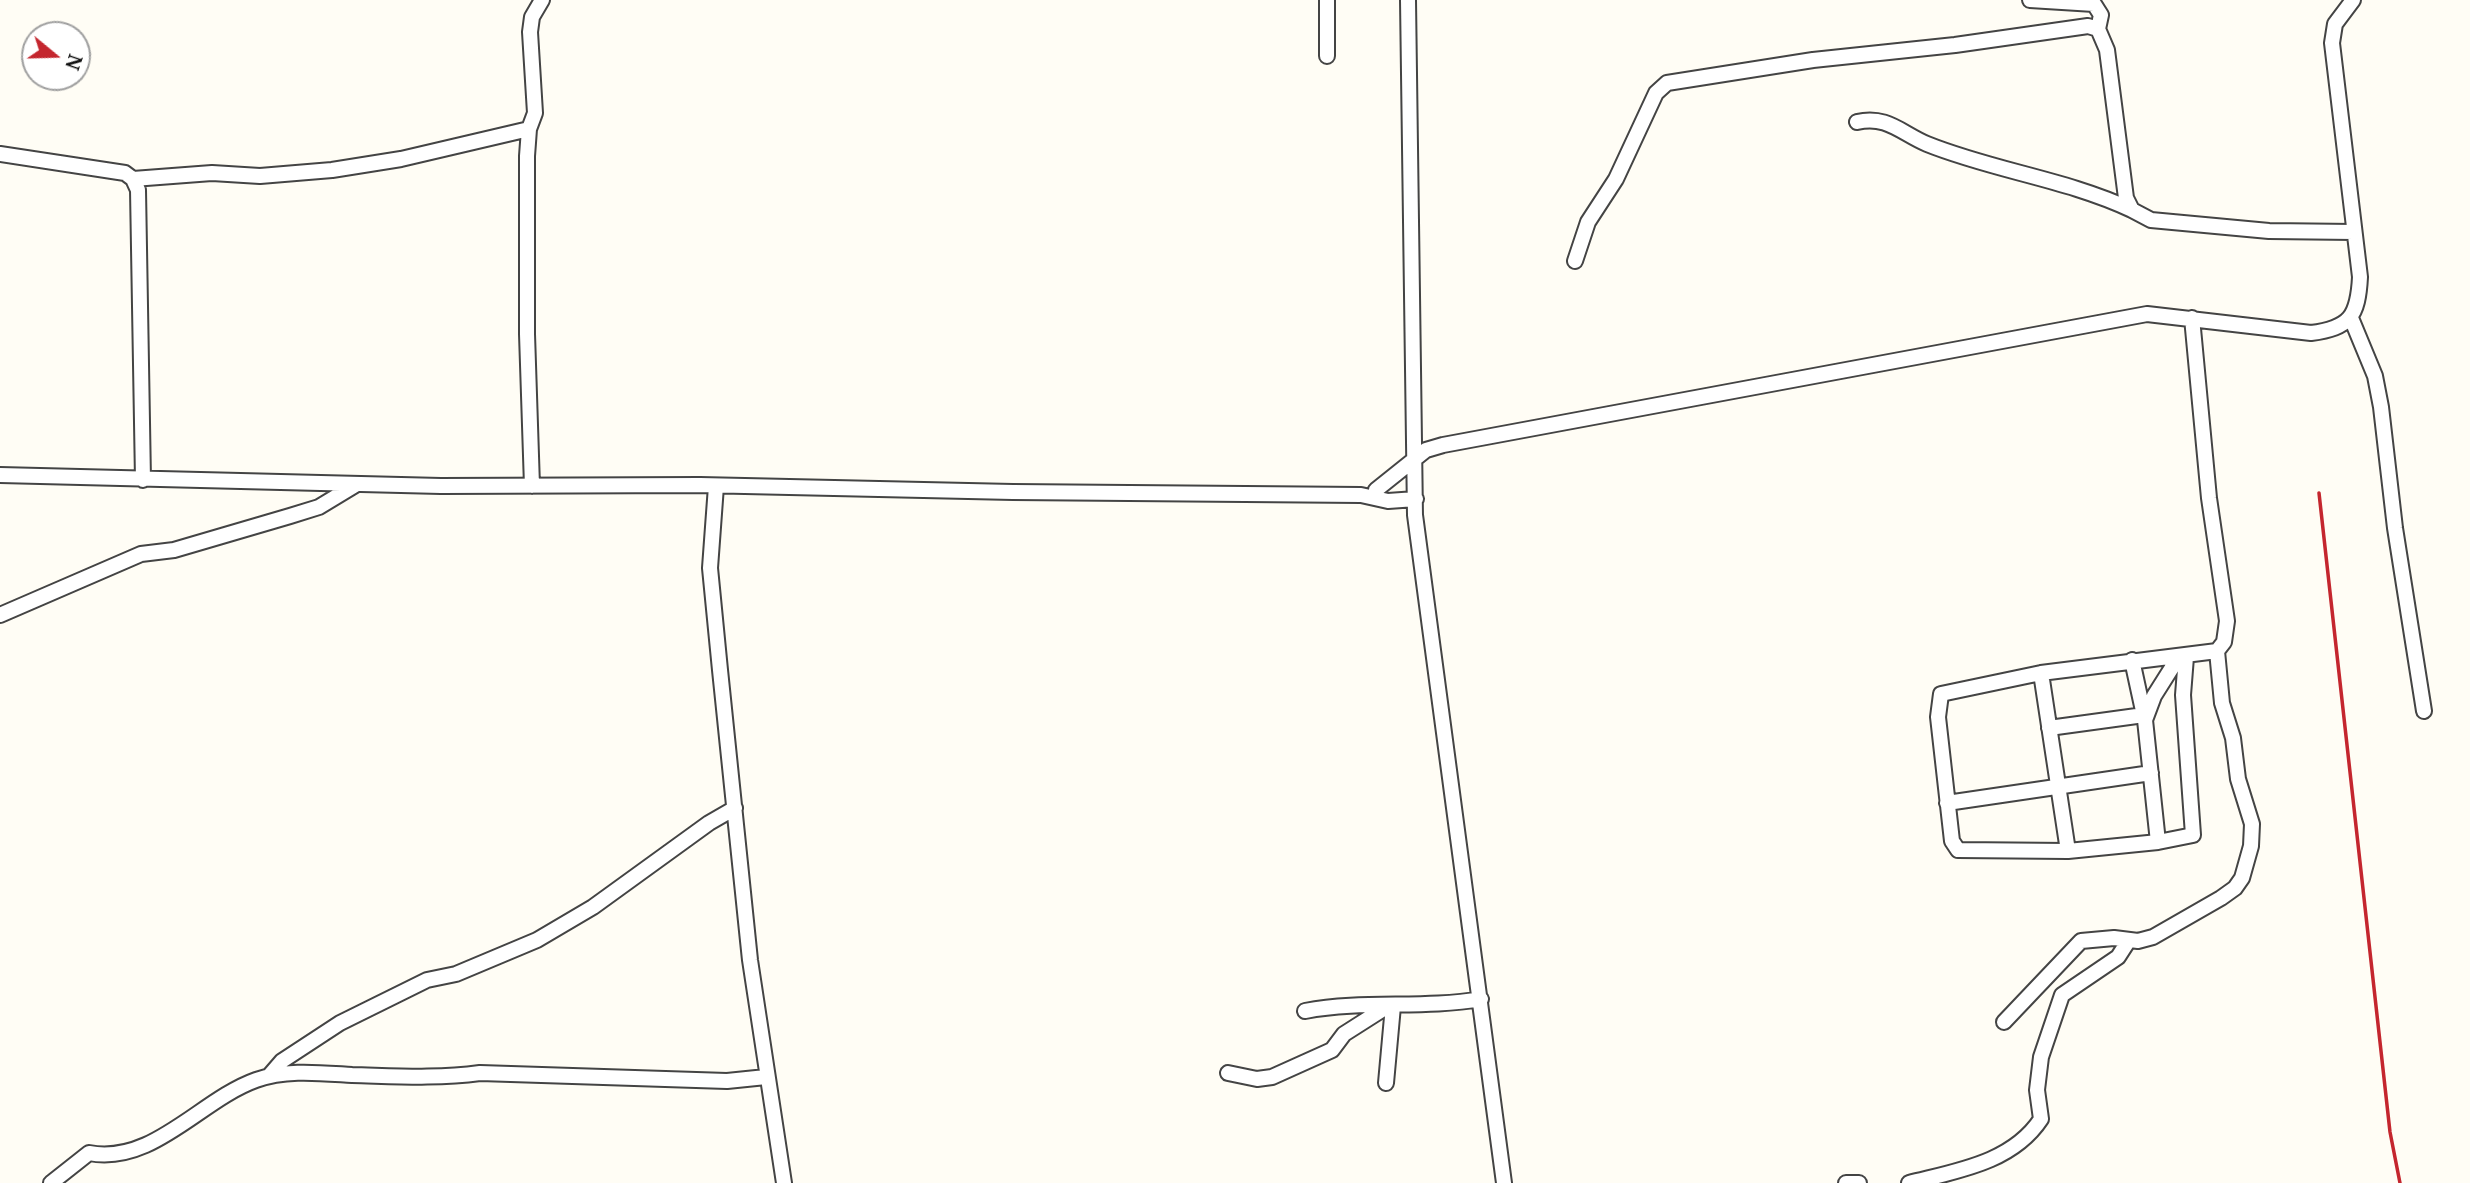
<!DOCTYPE html>
<html>
<head>
<meta charset="utf-8">
<style>
  body { margin:0 }
  #map { position:relative; width:2470px; height:1183px; overflow:hidden; background:#fffdf5; font-family:"Noto Serif",serif }
  canvas { display:block }
  .north { position:absolute; left:21px; top:21px; width:70px; height:70px; box-sizing:border-box; background:#fff; border:2px solid #a0a0a0; border-radius:50%; rotate:109deg; font-size:19px; font-weight:700; line-height:28px; text-align:center; color:#111 }
  .north::after { content:''; display:block; margin:auto; width:24px; height:32px; background:#c4262e; clip-path:polygon(50% 0,100% 100%,50% 72%,0 100%) }
</style>
</head>
<body>
<div id="map">
<canvas width="2470" height="1183"></canvas>
<div class="north">N</div>
</div>
<script>
const g = document.querySelector('canvas').getContext('2d');
g.lineJoin = 'round';
function stroke(path, color, width, dash) {
  g.strokeStyle = color;
  g.lineWidth = width;
  g.lineCap = dash ? 'butt' : 'round';
  g.setLineDash(dash || []);
  g.stroke(path);
}
const minor = new Path2D(`
  M1327 0V56
  M1408 0 1415 515 1504 1183
  M2030 0 2094 4 2101 15 2098 29
  M1857 122C1887 115 1901 133 1927 144 1994 171 2066 179 2132 210
  M0 154 125 173 133 179 138 190 143 480
  M133 179 212 173 260 176 332 170 401 159 529 129
  M1575 261 1588 222 1616 179 1656 93 1667 83 1813 60 1955 45 2088 26 2098 29 2107 50 2126 198 2132 210 2151 220 2269 231 2354 232
  M2351 318 2375 376 2381 407 2395 528 2424 711
  M0 475 441 486 700 485 1013 492 1361 495 1388 501 1416 499
  M532 486 527 334V156L529 129 535 113 530 32 532 17 542 0
  M716 486 710 568 720 670 750 960 784 1183
  M1376 490 1426 450 1443 445 2147 314 2311 333C2350 328 2358 316 2360 277L2332 43 2335 24 2353 0
  M0 615 141 554 174 550 290 516 319 507 357 484
  M2186 657 2183 695 2193 835 2158 842 2068 851 1958 850 1952 841 1938 717 1941 694 2041 673 2217 651 2224 642 2227 621 2209 498 2192 318
  M2132 660 2145 720 2158 842
  M2041 673 2068 851
  M2145 720 2154 696 2178 658
  M2049 728 2144 715
  M1947 803 2151 773
  M1305 1011C1364 1000 1423 1009 1481 999
  M2004 1022 2081 941 2114 938 2138 941 2153 937 2221 898 2235 888 2242 878 2251 846 2252 824 2238 779 2233 738 2222 703 2217 651
  M1228 1073 1257 1079 1272 1077 1332 1050 1344 1034 1388 1006
  M269 1076 282 1061 340 1023 427 980 456 974 537 940 593 907 709 823 735 808
  M1386 1083 1393 1006
  M51 1183 89 1153C153 1165 200 1100 256 1080 286 1069 320 1073 352 1075 394 1076 437 1079 480 1073L727 1081 766 1077
  M1846 1183H1859
  M1909 1183C1956 1171 2012 1163 2041 1119L2037 1090 2041 1057 2062 995 2118 957 2129 940`);
stroke(minor, '#444', 18);
stroke(minor, '#fff', 14);
stroke(new Path2D(`
  M2319 493 2390 1132 2400 1183`), '#c4262e', 3.5);
</script>
</body>
</html>
